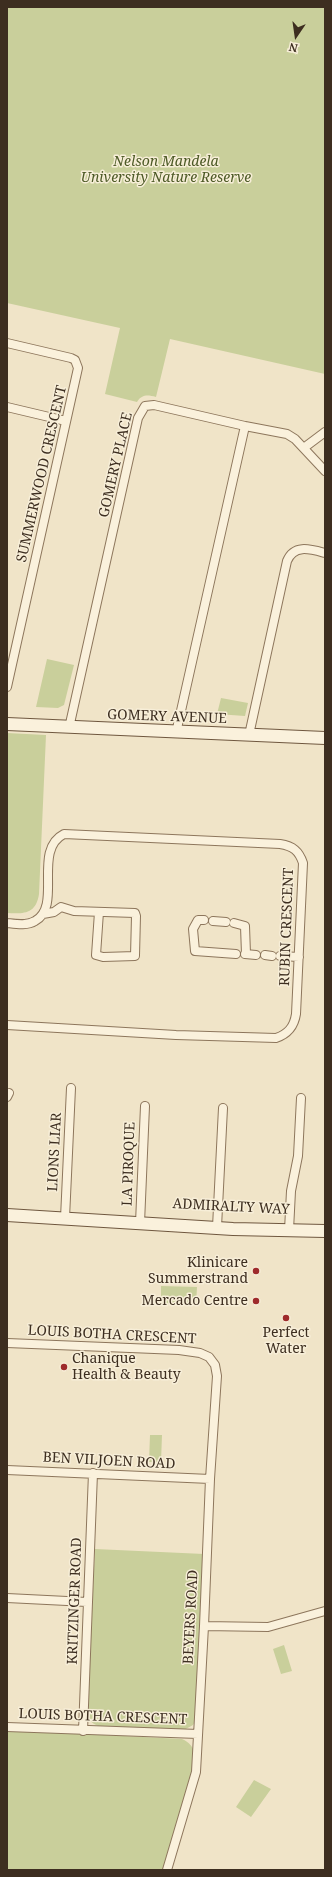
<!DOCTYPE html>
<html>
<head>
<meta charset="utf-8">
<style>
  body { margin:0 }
  #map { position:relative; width:332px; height:1877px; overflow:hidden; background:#f0e4c8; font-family:"Noto Serif",serif }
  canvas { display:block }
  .frame { position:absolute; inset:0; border:8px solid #3d2e20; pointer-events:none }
  .north { position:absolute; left:276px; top:16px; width:40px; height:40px; -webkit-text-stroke:3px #f7eed8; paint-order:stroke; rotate:193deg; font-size:11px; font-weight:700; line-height:16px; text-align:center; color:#3d2e20 }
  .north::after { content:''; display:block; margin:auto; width:14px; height:18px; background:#3d2e20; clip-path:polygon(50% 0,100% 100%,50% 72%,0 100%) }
</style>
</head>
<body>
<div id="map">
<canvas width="332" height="1877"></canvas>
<div class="frame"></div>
<div class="north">N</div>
</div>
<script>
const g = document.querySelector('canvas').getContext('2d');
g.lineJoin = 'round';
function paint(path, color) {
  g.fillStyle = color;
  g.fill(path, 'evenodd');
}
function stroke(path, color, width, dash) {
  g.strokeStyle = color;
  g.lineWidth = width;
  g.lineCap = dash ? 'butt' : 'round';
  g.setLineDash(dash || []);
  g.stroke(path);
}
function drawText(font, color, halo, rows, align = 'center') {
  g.font = font + ' "Noto Serif",serif';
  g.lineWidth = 3;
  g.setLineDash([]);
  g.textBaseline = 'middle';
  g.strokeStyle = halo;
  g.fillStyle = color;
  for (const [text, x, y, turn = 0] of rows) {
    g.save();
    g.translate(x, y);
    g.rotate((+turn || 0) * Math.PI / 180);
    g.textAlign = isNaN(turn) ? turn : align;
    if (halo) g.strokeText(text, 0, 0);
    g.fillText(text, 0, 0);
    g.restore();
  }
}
paint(new Path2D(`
  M7 7H325V374L170 339 156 397C148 395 142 394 137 402L105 394 120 328 7 303Z
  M47 659 74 665 64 705 58 708 36 707Z
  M221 698 248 703 245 716 217 714Z
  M7 733 46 735 39 894C36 914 24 914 7 913Z
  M161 1286 197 1287 196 1305 161 1303Z
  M150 1435H162L161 1462H149Z
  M95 1549 204 1554 196 1720 193 1725 184 1730 102 1727C93 1725 89 1721 87 1712Z
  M284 1645 292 1671 281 1674 273 1649Z
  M7 1730 182 1739C197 1746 196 1757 194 1771L164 1870H7Z
  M254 1780 271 1789 251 1817 236 1807Z`), '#c9cf9b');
const street = new Path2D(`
  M7 343 71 358 75 360 78 368 7 687
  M7 407 66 421
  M245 426 287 434 295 439 325 471
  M305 447 325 432
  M69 728 138 418 145 406 154 405 245 426 176 733
  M249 735 287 561C294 544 310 549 325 553
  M43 914 54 912 61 907 74 911 135 913 136 916 135 956 103 957 96 955 99 912
  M204 920H198L193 929 195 951 236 954
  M213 921 226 922
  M7 923C16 924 27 926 35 921 63 906 32 850 64 834L280 844C293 846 299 851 303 863L296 1014C294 1027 288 1034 276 1038L176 1035 7 1025
  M234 923 245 926 246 954
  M245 954 256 955
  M265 955 272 956
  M280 956 299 957
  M7 1097 9 1093
  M65 1218 71 1088
  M140 1223 145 1106
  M217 1227 223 1108
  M289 1230 291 1191 298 1156 301 1098
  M7 1343 179 1350 200 1353 209 1357 215 1365 217 1376 210 1479 204 1626 196 1772 167 1870
  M7 1470 210 1479
  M7 1598 87 1602
  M204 1626 268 1627 325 1611
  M7 1727 198 1734
  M83 1731 93 1473`);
const secondary = new Path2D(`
  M7 724 325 738
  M7 1215 233 1229 325 1231`);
stroke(street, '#8d765c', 10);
stroke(secondary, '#6f573f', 14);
stroke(street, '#faf1dc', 8);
stroke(secondary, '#faf1dc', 12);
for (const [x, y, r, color] of [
  [256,1271,4,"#9e2a2b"],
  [256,1301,4,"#9e2a2b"],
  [286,1318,4,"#9e2a2b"],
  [64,1367,4,"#9e2a2b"]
]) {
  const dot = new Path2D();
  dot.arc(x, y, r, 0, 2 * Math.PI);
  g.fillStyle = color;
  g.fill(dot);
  stroke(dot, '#f7eed8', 1.5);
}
drawText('italic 14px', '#4d5a26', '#f7eed8', [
  ["Nelson Mandela",166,162],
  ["University Nature Reserve",166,178]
]);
drawText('14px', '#3d2e20', '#f7eed8', [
  ["GOMERY PLACE",116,465,-77],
  ["SUMMERWOOD CRESCENT",42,474,-77],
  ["GOMERY AVENUE",167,717,2],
  ["RUBIN CRESCENT",287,927,-88],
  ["LIONS LIAR",55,1152,-87],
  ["LA PIROQUE",129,1164,-88],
  ["ADMIRALTY WAY",231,1207,3],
  ["LOUIS BOTHA CRESCENT",112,1335,3],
  ["BEN VILJOEN ROAD",109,1461,3],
  ["KRITZINGER ROAD",75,1601,-88],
  ["BEYERS ROAD",191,1617,-87],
  ["LOUIS BOTHA CRESCENT",103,1717,2]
]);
drawText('14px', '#3d2e20', '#f7eed8', [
  ["Klinicare",248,1263],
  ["Summerstrand",248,1279],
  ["Mercado Centre",248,1301],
  ["Perfect",286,1333,"center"],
  ["Water",286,1349,"center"],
  ["Chanique",72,1359,"left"],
  ["Health & Beauty",72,1375,"left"]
], 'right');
</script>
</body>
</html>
